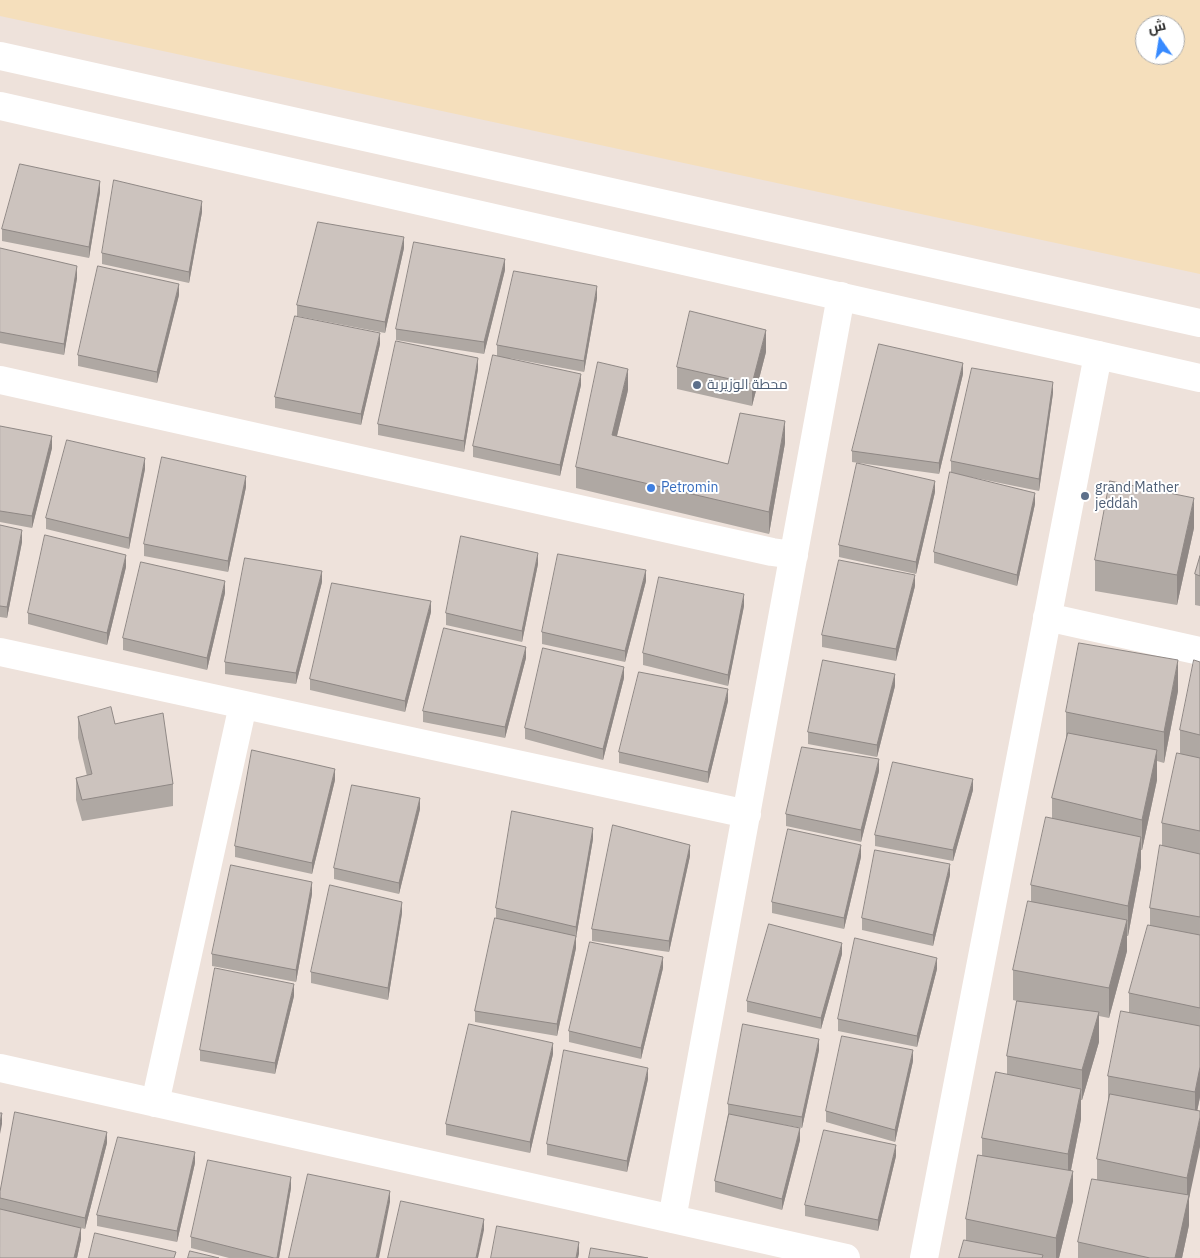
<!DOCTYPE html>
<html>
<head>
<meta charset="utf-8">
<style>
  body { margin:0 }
  #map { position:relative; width:1200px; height:1258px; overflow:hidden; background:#eee2db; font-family:"IBM Plex Sans",Cairo,sans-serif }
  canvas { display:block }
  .north { position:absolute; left:1135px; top:15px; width:50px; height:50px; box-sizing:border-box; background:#fff; border:1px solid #aaa; border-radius:50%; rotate:347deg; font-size:14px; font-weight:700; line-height:20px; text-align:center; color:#2b2b2b }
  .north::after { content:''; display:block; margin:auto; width:18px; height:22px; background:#378aff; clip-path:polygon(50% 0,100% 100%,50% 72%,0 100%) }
</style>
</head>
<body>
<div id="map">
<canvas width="1200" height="1258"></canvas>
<div class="north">ش</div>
</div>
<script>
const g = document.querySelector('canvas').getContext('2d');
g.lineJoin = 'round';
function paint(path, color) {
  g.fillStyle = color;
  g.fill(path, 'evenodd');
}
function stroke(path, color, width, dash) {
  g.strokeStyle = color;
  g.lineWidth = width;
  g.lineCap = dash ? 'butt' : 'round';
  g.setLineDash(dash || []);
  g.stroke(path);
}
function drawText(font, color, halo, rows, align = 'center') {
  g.font = font + ' "IBM Plex Sans",Cairo,sans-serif';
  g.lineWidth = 4;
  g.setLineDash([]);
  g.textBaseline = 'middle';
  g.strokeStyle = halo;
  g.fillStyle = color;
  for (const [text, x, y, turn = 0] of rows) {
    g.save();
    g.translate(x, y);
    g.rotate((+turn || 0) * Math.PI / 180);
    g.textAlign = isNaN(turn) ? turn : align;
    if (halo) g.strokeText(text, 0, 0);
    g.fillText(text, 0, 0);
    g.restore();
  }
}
paint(new Path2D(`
  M0 0H1200V274L0 16ZM1145 25H1175V55H1145Z`), '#f5dfbc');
stroke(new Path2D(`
  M0 380 772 552 794 555
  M1047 617 1200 651
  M0 652 747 814
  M0 1068 846 1258
  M155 1103 243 705
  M672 1219 841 296
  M924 1258 1098 355`), '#fff', 28);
stroke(new Path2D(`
  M0 56 1200 323
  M0 106 1200 378`), '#fff', 28);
paint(new Path2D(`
  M100 192 89 258 2 241V229Z
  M202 212 189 283 102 264V253Z
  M0 248 77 278 64 355 0 343Z
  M404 248 385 333 297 316V305Z
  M505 270 484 354 396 340V329Z
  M179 295 157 383 78 366V355Z
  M597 298 584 372 509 358 581 385 560 476 473 457V446L497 356V345Z
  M380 344 361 425 275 408V397Z
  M766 352 752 406 677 389V367Z
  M478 369 464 452 378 435V424Z
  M963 374 939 474 852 462V451Z
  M628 390 617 436 728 464 785 443 769 534 576 488V467Z
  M1053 393 1039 491 951 473V461Z
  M0 426 52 448 32 528 0 522Z
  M145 469 129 549 46 529V518Z
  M246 487 228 572 144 556V544Z
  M935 492 916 574 839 557V545Z
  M1035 504 1017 586 934 563V552Z
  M0 525 22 542 7 618 0 617Z
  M1194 528 1177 605 1095 591V560Z
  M1200 556V606L1195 605V574Z
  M538 564 522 642 446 625V613Z
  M126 567 107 645 28 624V613Z
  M646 581 625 662 542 644V632Z
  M322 582 296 684 225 674V662Z
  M915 586 896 661 822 647V635Z
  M225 593 207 670 123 650V638Z
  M744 606 728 686 643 665V653Z
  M431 612 405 712 310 690V679Z
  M526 658 505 738 423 722V711Z
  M1200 662V1097L1197 1111 1189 1199V1225L1182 1258H1078V1242L1097 1180V1159L1108 1103V1076L1129 1013V993L1150 925V908L1162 846V823L1180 753V730Z
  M624 678 603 760 525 739V728Z
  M895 686 877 757 808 744V732Z
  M1178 691 1164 763 1157 761V780L1142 850H1141V867L1128 936H1127V951L1109 1018 1099 1016V1042L1082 1100H1081V1119L1071 1170 1073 1201 1059 1258H959L966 1241V1219L982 1156V1138L1007 1074V1056L1017 1001 1013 1000V970L1031 901V885L1052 818V798L1066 741V712Z
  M728 701 708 783 619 763V752Z
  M78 717 115 724 173 784V806L82 821 76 800V778L87 776 78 738Z
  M879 771 861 842 786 826V814Z
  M335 780 312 874 235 857V846Z
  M973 790 953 861 875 846V835Z
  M420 809 399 894 334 879V868Z
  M593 839 576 938V948L557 1036 475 1022V1011L496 919V908Z
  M690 856 669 952 592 941V929Z
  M861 857 844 929 772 913V902Z
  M950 875 933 946 862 930V918Z
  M312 894 296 982 212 966V954Z
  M402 913 388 1000 311 983V972Z
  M842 954 821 1029 747 1012V1001Z
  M663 968 641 1059 569 1042V1031Z
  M937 969 917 1047 838 1031V1019Z
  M294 996 275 1074 200 1061V1050Z
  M819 1050 802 1128 780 1124 800 1140 782 1210 715 1192V1181L728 1115V1104Z
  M553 1054 530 1153 446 1135V1124Z
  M913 1061 895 1142 826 1122V1111Z
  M648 1079 627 1172 547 1155V1144Z
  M107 1143 85 1229 81 1228V1239L77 1258H0V1192Z
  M896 1156 878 1231 805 1216V1205Z
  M195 1163 177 1242 97 1226V1215Z
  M291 1188 279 1258H229L191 1248V1237Z`), '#afa8a3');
paint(new Path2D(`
  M100 181V192L89 258V247Z
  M202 201V212L189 283V272Z
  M404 237V248L385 333V322Z
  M505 259V270L484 354V342Z
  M77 266V278L64 355V344Z
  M179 284V295L157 383V372Z
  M597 286V298L584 372V361Z
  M766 330V352L752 406V384Z
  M380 333V344L361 425V414Z
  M478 358V369L464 452V441Z
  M963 363V374L939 474V463Z
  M628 369V390L612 456V435Z
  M581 374V385L560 476V465Z
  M1053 382V393L1039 491V479Z
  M785 421V443L769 534V512Z
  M52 436V448L32 528V516Z
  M145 458V469L129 549V538Z
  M246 476V487L228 572V561Z
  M935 481V492L916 574V562Z
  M1035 493V504L1017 586V575Z
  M1194 498V528L1177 605V575Z
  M22 530V542L7 618V607Z
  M538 553V564L522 642V631Z
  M126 555V567L107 645V633Z
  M646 570V581L625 662V651Z
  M322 571V582L296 684V673Z
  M915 575V586L896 661V649Z
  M225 581V593L207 670V658Z
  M744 594V606L728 686V675Z
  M431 601V612L405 712V701Z
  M526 647V658L505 738V727Z
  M1178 660V691L1164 763V732Z
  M624 667V678L603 760V749Z
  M895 674V686L877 757V745Z
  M728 689V701L708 783V772Z
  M1157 750V780L1142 850V820Z
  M879 759V771L861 842V830Z
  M335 769V780L312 874V863Z
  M973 779V790L953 861V850Z
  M420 798V809L399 894V883Z
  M593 828V839L576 938V927Z
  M1141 837V867L1128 936V906Z
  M690 845V856L669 952V941Z
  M861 845V857L844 929V918Z
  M950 864V875L933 946V935Z
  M312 882V894L296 982V970Z
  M402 902V913L388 1000V988Z
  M1127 920V951L1109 1018V988Z
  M576 936V948L557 1036V1024Z
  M842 943V954L821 1029V1018Z
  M663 957V968L641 1059V1048Z
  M937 958V969L917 1047V1036Z
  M294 984V996L275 1074V1063Z
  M1099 1012V1042L1082 1100V1070Z
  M819 1039V1050L802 1128V1117Z
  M553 1043V1054L530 1153V1142Z
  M913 1050V1061L895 1142V1130Z
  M1200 1067V1097L1195 1122V1092Z
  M648 1068V1079L627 1172V1161Z
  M1081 1089V1119L1068 1185V1154Z
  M2 1113V1124L0 1134V1123Z
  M1200 1117V1147L1189 1199V1225L1182 1258H1175L1187 1203V1178Z
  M800 1128V1140L782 1210V1199Z
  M107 1132V1143L85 1229V1218Z
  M896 1145V1156L878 1231V1220Z
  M195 1152V1163L177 1242V1231Z
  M1073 1171V1201L1059 1258H1056V1238Z
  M291 1177V1188L279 1258H277Z
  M390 1191V1202L379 1258H376Z
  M484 1219V1230L478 1258H476Z
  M81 1228V1239L77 1258H74Z
  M579 1242V1254L578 1258H576Z`), '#8f8885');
const building = new Path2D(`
  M20 164 100 181 89 247 2 229Z
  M114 180 202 201 189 272 102 253Z
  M318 222 404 237 385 322 297 305Z
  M414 242 505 259 484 342 396 329Z
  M0 248 77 266 64 344 0 332Z
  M98 266 179 284 157 372 78 355Z
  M514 271 597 286 584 361 497 345Z
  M690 311 766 330 752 384 677 367Z
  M295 316 380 333 361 414 275 397Z
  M396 341 478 358 464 441 378 424Z
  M879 344 963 363 939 463 852 451Z
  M493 355 581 374 560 465 473 446Z
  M598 362 628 369 612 435 728 464 740 413 785 421 769 512 576 467Z
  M972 368 1053 382 1039 479 951 461Z
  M0 426 52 436 32 516 0 511Z
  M67 440 145 458 129 538 46 518Z
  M162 457 246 476 228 561 144 544Z
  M857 463 935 481 916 562 839 545Z
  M950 472 1035 493 1017 575 934 552Z
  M1110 481 1194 498 1177 575 1095 560Z
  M0 525 22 530 7 607 0 606Z
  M45 535 126 555 107 633 28 613Z
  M461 536 538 553 522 631 446 613Z
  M558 554 646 570 625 651 542 632Z
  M1200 556V576L1195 574Z
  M245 558 322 571 296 673 225 662Z
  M839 560 915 575 896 649 822 635Z
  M141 562 225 581 207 658 123 638Z
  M659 577 744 594 728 675 643 653Z
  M332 583 431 601 405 701 310 679Z
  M444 628 526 647 505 727 423 711Z
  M1079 643 1178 660 1164 732 1066 712Z
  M543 648 624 667 603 749 525 728Z
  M823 660 895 674 877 745 808 732Z
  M1194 660 1200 662V735L1180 730Z
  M639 672 728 689 708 772 619 752Z
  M111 707 115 724 163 713 173 784 82 800 76 778 92 774 78 717Z
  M1068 733 1157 750 1142 820 1052 798Z
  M802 747 879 759 861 830 786 814Z
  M252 750 335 769 312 863 235 846Z
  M1177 753 1200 758V831L1162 823Z
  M893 762 973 779 953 850 875 835Z
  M352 785 420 798 399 883 334 868Z
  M512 811 593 828 576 927 496 908Z
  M1046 817 1141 837 1128 906 1031 885Z
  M613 825 690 845 669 941 592 929Z
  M788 829 861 845 844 918 772 902Z
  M1160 845 1200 854V917L1150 908Z
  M875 850 950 864 933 935 862 918Z
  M231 865 312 882 296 970 212 954Z
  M330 885 402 902 388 988 311 972Z
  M1028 901 1127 920 1109 988 1013 970Z
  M495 918 576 936 557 1024 475 1011Z
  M769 924 842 943 821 1018 747 1001Z
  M1148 925 1200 935V1008L1129 993Z
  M855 938 937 958 917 1036 838 1019Z
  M590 942 663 957 641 1048 569 1031Z
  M215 968 294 984 275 1063 200 1050Z
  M1017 1001 1099 1012 1082 1070 1007 1056Z
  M1121 1011 1200 1026V1067L1195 1092 1108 1076Z
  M469 1024 553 1043 530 1142 446 1124Z
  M743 1024 819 1039 802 1117 728 1104Z
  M842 1036 913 1050 895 1130 826 1111Z
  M564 1050 648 1068 627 1161 547 1144Z
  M996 1072 1081 1089 1068 1154 982 1138Z
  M1110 1094 1200 1111V1117L1187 1178 1097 1159Z
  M15 1112 107 1132 85 1218 0 1198V1192Z
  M0 1113H2L0 1123Z
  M729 1114 800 1128 782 1199 715 1181Z
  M824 1130 896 1145 878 1220 805 1205Z
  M118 1137 195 1152 177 1231 97 1215Z
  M978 1155 1073 1171 1056 1238 966 1219Z
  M208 1160 291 1177 277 1258H274L191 1237Z
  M308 1174 390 1191 376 1258H289Z
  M1092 1179 1189 1195 1175 1258H1150L1078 1242Z
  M401 1201 484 1219 476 1258H388Z
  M0 1209 81 1228 74 1258H0Z
  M497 1226 579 1242 576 1258H491Z
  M95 1233 176 1252 174 1258H89Z
  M964 1240 1043 1255 1042 1258H959Z
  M591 1248 648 1258H589Z
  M190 1251 219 1258H188Z`);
paint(building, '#ccc3be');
stroke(building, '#8f8885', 1);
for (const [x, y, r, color] of [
  [697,385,5,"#5c6f8a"],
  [651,488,5,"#3f7fe0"],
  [1085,496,5,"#5c6f8a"]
]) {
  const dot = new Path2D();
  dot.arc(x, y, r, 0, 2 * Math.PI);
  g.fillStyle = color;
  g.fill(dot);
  stroke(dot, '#fff', 2);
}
drawText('14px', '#4e5e75', '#fff', [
  ["محطة الوزيرية",707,385],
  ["grand Mather",1095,488],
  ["jeddah",1095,504]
], 'left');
drawText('14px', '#366cbe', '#fff', [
  ["Petromin",661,488]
], 'left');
</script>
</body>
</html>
